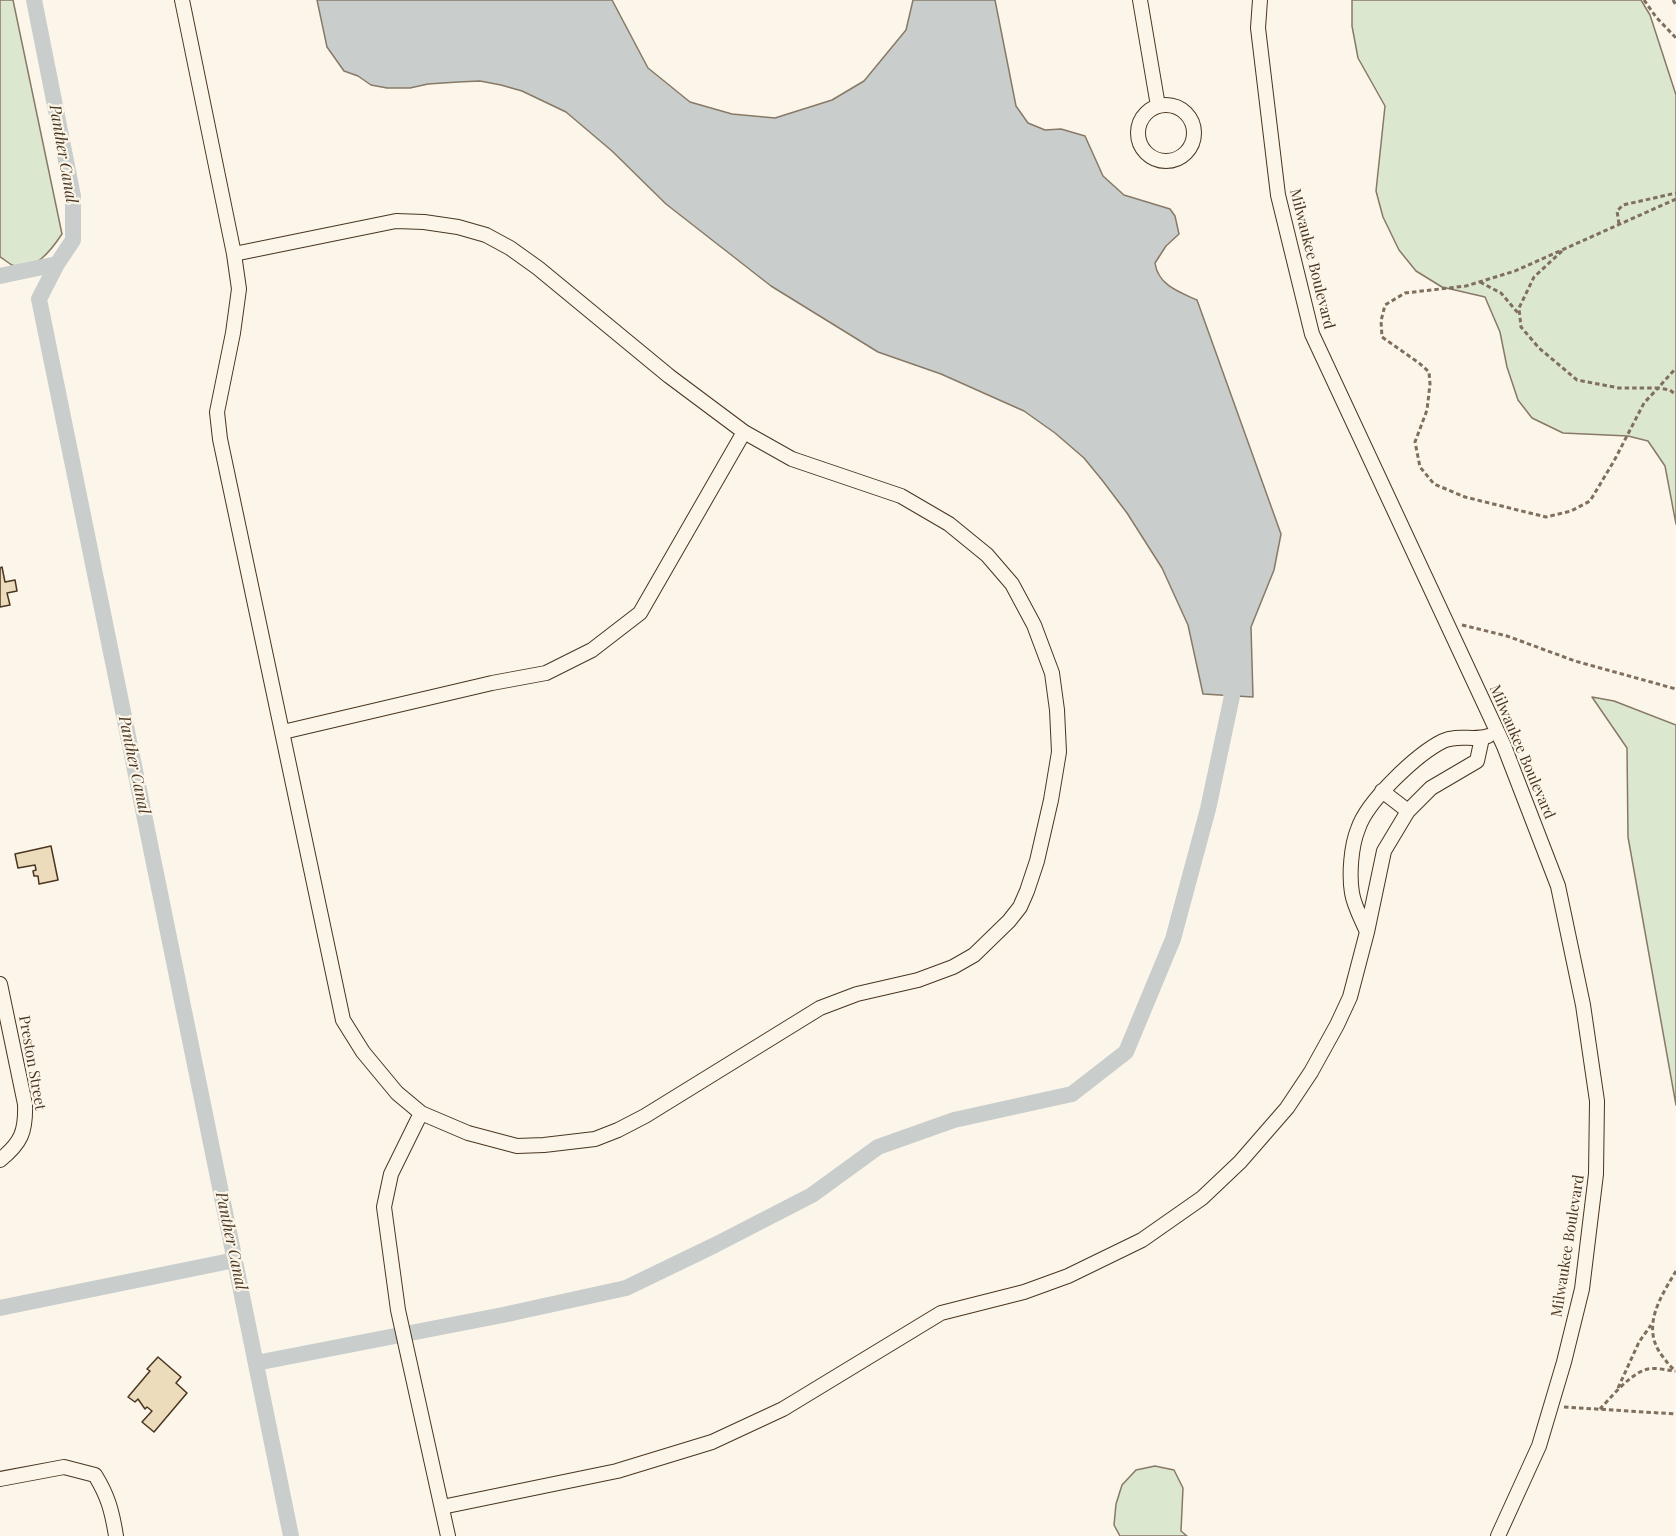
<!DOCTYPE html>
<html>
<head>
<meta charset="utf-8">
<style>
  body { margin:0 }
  canvas { display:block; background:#fbf6e9 }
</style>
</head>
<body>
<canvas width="1676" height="1536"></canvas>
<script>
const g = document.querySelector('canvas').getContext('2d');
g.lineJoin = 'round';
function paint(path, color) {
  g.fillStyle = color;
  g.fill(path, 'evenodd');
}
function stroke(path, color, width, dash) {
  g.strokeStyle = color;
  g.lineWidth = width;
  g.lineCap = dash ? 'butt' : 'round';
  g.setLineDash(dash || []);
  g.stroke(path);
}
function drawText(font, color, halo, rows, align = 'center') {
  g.font = font + ' "Playfair Display",serif';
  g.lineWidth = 4.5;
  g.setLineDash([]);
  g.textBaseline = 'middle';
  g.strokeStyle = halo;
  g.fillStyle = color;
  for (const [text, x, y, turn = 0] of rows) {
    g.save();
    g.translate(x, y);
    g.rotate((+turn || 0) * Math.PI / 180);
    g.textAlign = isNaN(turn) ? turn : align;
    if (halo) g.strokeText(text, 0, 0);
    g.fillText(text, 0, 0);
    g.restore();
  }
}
const green = new Path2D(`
  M0 0H13L62 234C52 249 34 274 12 265 8 263 4 259 0 257Z
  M1352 0H1641L1650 15 1676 95V524L1665 466 1648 441 1628 436 1563 433 1532 418 1518 400 1507 367 1500 332 1485 297 1442 287 1416 271 1399 250 1383 217 1376 191 1385 106 1358 58 1352 26Z
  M1592 697 1614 701 1676 725V1105L1628 837 1627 748Z
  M1155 1466 1174 1470 1183 1488 1181 1531 1187 1536H1120L1114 1525 1116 1504 1122 1485 1136 1470Z`);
paint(green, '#dce7d0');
stroke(green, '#887966', 1.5);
const water = new Path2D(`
  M317 0H612L648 68 690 102 732 114 775 118 832 100 864 81 906 30 913 0H995L1016 106 1028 123 1045 130 1061 129 1085 136 1103 176 1124 195 1170 209 1175 216 1179 234 1166 246 1155 263C1158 285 1179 292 1197 300L1281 534 1274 570 1251 627 1253 697 1203 694 1188 625 1162 568 1127 513 1102 480 1084 458 1055 433 1024 411 941 374 878 352 771 286 666 204 612 151 566 112 522 91 501 85 480 81 458 82 428 84 410 88H387L371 85 358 76 344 71 327 47Z`);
paint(water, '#c9cecd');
stroke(water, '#887966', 1.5);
stroke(new Path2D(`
  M34 0 73 196V240L57 264 39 299 291 1536
  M0 276 57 264
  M0 1308 235 1260
  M256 1363 503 1315 626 1288 715 1245 812 1195 878 1147 954 1120 1072 1094 1126 1052 1173 939 1208 809 1232 696 1224 676`), '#c9cecd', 16);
const building = new Path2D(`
  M2 567 5 582 15 580 17 591 7 593 10 605 0 607V568Z
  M51 846 58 880 39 884 38 876H34L33 871 36 870 35 865 18 868 15 854Z
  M158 1357 181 1377 176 1383 187 1393 154 1432 142 1422 152 1411 147 1407 145 1409 138 1399 135 1402 128 1397 150 1371 147 1369Z`);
paint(building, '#ecdcbc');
stroke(building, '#4a3520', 1.5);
const street = new Path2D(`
  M182 0 234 254 239 289 233 333 217 412 220 439 343 1020 363 1052 397 1093 421 1113 468 1133 517 1146 544 1145 595 1139 618 1130 645 1116 820 1008 857 994 918 980 953 967 974 955 1009 921 1020 907 1027 891 1037 861 1051 800 1059 752 1057 710 1052 673 1034 625 1012 584 987 555 949 524 901 496 792 459 744 432 669 376 538 268 510 248 486 235 458 227 424 222 396 221 234 254
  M1140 0 1158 106
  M1260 0 1258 28 1278 195 1312 334 1504 746 1558 886 1583 1005 1597 1101 1596 1174 1582 1289 1564 1362 1539 1446 1498 1536
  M1138 133a28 28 0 1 1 56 0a28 28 0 1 1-56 0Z
  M283 732 492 683 546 673 592 650 640 613 744 432
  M1382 791 1408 811
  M1367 932C1362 920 1354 906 1352 893 1349 875 1351 846 1358 829 1367 801 1417 754 1443 741 1458 734 1474 741 1488 736
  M0 984 25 1104C26 1132 21 1143 0 1160
  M421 1113 391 1174 384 1207 398 1310 448 1536
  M0 1479 64 1467 95 1475C108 1496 112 1511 116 1536
  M442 1507 617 1471 712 1442 783 1409 941 1313 1024 1292 1068 1276 1142 1240 1202 1198 1240 1162 1287 1108 1311 1072 1337 1025 1350 997 1367 932 1384 851 1408 811 1431 788 1477 761 1482 738`);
stroke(street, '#4a3520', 16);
stroke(new Path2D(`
  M1644 0 1656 17 1676 38
  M1673 0 1676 5
  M1676 199 1515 271 1466 286 1405 293 1385 305 1381 321 1382 337 1419 363 1429 372 1430 384 1427 410 1415 442 1420 467 1434 484 1465 497 1546 517 1571 511 1590 501 1614 461 1644 403 1658 388 1670 390 1676 395
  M1619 224 1617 211 1623 205 1676 193
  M1562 251 1534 277 1519 308 1521 327 1539 348 1577 380 1619 388H1658L1676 368
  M1480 282 1501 293 1518 313
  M1462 625 1507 636 1575 661 1676 689
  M1676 1271C1660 1298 1640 1328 1663 1357 1667 1362 1670 1367 1676 1371
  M1618 1388 1639 1342 1651 1325
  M1564 1407 1676 1414
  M1600 1409C1611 1397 1627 1378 1642 1371 1652 1366 1665 1370 1675 1371`), '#7f6f5c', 3, [4.5, 3]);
stroke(street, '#fbf6e9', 14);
drawText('15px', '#4a3520', '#fbf6e9', [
  ["Milwaukee Boulevard",1312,259,76],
  ["Milwaukee Boulevard",1522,752,67],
  ["Preston Street",32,1063,80],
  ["Milwaukee Boulevard",1568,1246,-81]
]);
drawText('italic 16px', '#4a3520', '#fbf6e9', [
  ["Panther Canal",63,154,80],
  ["Panther Canal",134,765,78],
  ["Panther Canal",231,1241,78]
]);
</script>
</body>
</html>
